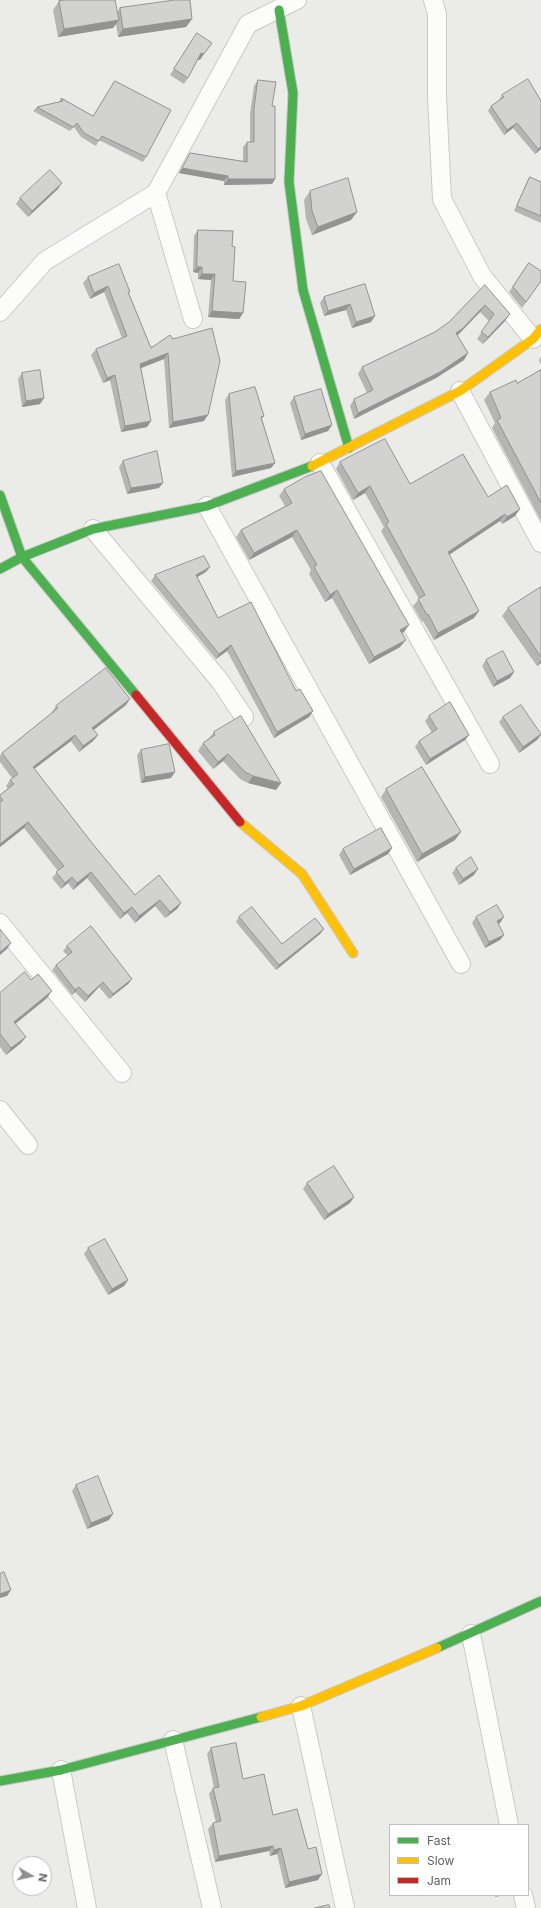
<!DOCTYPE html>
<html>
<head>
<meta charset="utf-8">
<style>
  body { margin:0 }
  #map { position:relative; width:541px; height:1908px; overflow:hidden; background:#ebebe7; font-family:Inter,sans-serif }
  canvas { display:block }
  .legend { position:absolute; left:389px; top:1824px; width:140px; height:72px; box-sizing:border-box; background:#fff; border:1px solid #bebfc1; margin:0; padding:5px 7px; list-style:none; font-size:12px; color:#5d5f64 }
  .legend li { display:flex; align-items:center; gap:8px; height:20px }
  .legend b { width:20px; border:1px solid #bebfc1 }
  .north { position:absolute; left:12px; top:1856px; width:40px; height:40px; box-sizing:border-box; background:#fff; border:1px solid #bebfc1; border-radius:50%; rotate:99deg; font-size:11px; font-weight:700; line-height:16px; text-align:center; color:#5d5f64 }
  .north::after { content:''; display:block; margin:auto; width:14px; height:18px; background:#8f9092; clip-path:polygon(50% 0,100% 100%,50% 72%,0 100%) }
</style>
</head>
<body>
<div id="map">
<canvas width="541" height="1908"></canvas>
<ul class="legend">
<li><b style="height:5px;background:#4caf50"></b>Fast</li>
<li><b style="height:5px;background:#ffc107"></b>Slow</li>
<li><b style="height:5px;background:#c62828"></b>Jam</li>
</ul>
<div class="north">N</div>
</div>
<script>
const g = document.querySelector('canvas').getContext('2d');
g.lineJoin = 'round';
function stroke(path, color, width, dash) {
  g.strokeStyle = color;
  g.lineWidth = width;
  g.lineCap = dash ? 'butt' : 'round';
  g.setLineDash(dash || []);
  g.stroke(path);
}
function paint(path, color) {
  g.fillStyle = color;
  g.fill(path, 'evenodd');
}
const street = new Path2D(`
  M433 0 437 14V97L442 199 482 276 533 339
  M156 193 193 319
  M0 312 45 261 156 193 248 24 297 0
  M460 391 541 543
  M320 463 490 764
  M207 506 461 964
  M93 529 220 681 244 717
  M0 923 122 1073
  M0 1110 28 1145
  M471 1634 509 1825
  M301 1706 345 1908
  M173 1740 212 1908
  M61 1770 87 1908
  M523 1895 526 1908`);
const fast = new Path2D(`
  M279 10 293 93 289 182 303 290 349 448
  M0 495 22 557 136 695
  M0 569 22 557 93 529 207 506 312 466
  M437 1648 541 1601
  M0 1781 61 1770 261 1717`);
const slow = new Path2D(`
  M312 466 460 391 533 339 541 329
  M240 822 302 874 353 953
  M261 1717 301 1706 437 1648`);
const jam = new Path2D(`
  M136 695 240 822`);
stroke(street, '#c9c9c8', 20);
stroke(fast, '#c7c7c8', 11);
stroke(slow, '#c7c7c8', 11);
stroke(jam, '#c7c7c8', 11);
stroke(street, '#fcfcfb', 18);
stroke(fast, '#4caf50', 9);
stroke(slow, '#ffc107', 9);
stroke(jam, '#c62828', 9);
paint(new Path2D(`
  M59 1 117 12 120 8 192 19 186 27 118 37 116 24 113 28 58 37 53 10Z
  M193 39 200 60 198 59 188 78 184 84 170 75Z
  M258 80 272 106 275 179 272 184 224 185V181L179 173 187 159 190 153 243 161V147L247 142H250V114L254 86Z
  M115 81 146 157 143 162 99 140 96 146 81 137 74 127 70 131 33 111 37 107 59 102 61 98 93 116Z
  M502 95 541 149 535 154 513 128 504 135 488 111 491 106 499 101V100Z
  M530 177 541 182V223L514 211 527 182Z
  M58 189 28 217 16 204 20 198Z
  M310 191 351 220 312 235 306 219 304 200Z
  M198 230 232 246 233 281 243 313 239 319 208 317 211 280 198 279V273L193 272 194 236Z
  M529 263 541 281 522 308 509 292Z
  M88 277 129 293 151 348 170 335 204 421 169 428 164 359 141 368 151 421 147 427 121 432 110 380 103 383 91 355 96 349 122 338 104 292 90 299 83 283Z
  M365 284 371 322 352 328 346 310 324 316 320 303 324 297Z
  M485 285 505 321 483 344 477 339 489 321 480 312 457 336 468 353 464 360 436 378 354 419 350 406 354 399 367 393 358 374 362 367 435 332 449 322Z
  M541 357V365L539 360Z
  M541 370V521L492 428 495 423 484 400 490 392 517 383Z
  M22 373 44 398 40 404 22 407 18 379Z
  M229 394 264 416 262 419 275 463 271 468 232 477 225 400Z
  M294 397 332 425 328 431 301 440 290 403Z
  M123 461 159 488 127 494 119 467Z
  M340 462 410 484 488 497 515 516 502 524 500 521 449 554 474 618 434 640 423 621 422 622 413 606 419 599 381 531 384 527 365 493 353 500 336 469Z
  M284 489 404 632 402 633 400 647 369 664 332 598 325 602 309 574 311 570 292 537 249 560 236 537 241 530 285 506 279 496Z
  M206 572 197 577 218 618 296 691 313 711 309 717 274 738 227 651 216 659 151 581 155 575Z
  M541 587V664V663L537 666 502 616 508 608Z
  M486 660 514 672 510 678 493 687 482 666Z
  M126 705 94 730 98 735 93 741 79 752 71 741 34 768 92 843 135 895 181 903 177 909 165 918 155 906 135 923 127 913 120 919 87 878 73 890 68 883 61 889 52 878 58 871 24 828 0 847V795L8 789 6 786 10 780 12 778 0 762V756L2 753 53 712H52L56 706Z
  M429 716 469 735 465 740 426 765 415 747 419 741 432 733 425 721Z
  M503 717 541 735 537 740 519 753 499 722Z
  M214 732 276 790 248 783 240 779 223 761 213 769 198 751 203 743 208 739Z
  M141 750 171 778 141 783 137 755Z
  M386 789 455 840 417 862 381 797Z
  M392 848 388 854 350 875 339 855 343 849Z
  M456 868 474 875 459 885 452 873Z
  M239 917 282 944 324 929 320 934 276 970 236 922Z
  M476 917 500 923 498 924 504 935 500 940 485 948 472 923Z
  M67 946 132 979 128 984 109 999 99 987 85 1002 75 992 72 995 52 970 56 965 68 956 63 951Z
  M31 980 47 998 15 1024 26 1037 21 1043 6 1055 0 1047V993Z
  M307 1183 354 1197 350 1203 324 1220 303 1189Z
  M88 1248 128 1280 124 1286 108 1295 84 1254Z
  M76 1485 109 1520 87 1529 72 1491Z
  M211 1748 243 1779 273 1815 308 1849 318 1880 285 1888 277 1854 270 1856 269 1851 215 1862 208 1829 213 1823H216L209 1794 213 1788H214L207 1754Z`), '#b5b5b3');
paint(new Path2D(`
  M192 19 186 27 118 37 123 29Z
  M119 20 113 28 58 37 64 29Z
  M201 53 204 54 200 60 197 59Z
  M517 123 513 128 504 135 507 130Z
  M541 147V149L535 154 538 149Z
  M182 168 228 176 224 181 179 173Z
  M228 179H275L272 184 224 185Z
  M62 183 58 189 28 217 32 211Z
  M357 212 351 220 312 235 318 227Z
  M197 267H202L198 273 193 272Z
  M202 274H215L211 280 198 279Z
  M108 286 104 292 90 299 94 293Z
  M350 304 346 310 324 316 328 311Z
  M485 305 480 312 457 336 456 333Z
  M212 311 243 313 239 319 208 317Z
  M510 314 505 321 483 344 488 337Z
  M375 316 371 322 352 328 356 322Z
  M168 353 164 359 136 370 140 364Z
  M468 353 464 360 436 378 354 419 358 413Z
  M115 375 110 380 103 383 107 378Z
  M44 398 40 404 22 407 26 401Z
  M208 415 204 421 169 428 173 422Z
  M151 421 147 427 121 432 125 426Z
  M332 425 328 431 301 440 305 434Z
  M275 463 271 468 232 477 236 471Z
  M163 483 159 488 127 494 131 488Z
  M370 486 365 493 353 500 358 493Z
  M520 509 515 516 502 524 507 517Z
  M505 514 500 521 443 559 448 552Z
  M297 530 292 537 249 560 254 553Z
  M210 567 206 572 192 580 196 575Z
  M337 590 332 598 325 602 330 595Z
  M479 611 474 618 434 640 438 633Z
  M409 625 404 632 395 637 400 630Z
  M406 640 400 647 369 664 374 657Z
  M231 645 227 651 216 659 219 654Z
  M541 660V663L537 666Z
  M514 672 510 678 493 687 497 681Z
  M130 699 126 705 88 734 92 728Z
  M313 711 309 717 274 738 277 732Z
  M75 735 71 741 29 773 33 767Z
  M98 735 93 741 79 752 83 746Z
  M469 735 465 740 426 765 430 759Z
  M541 735 537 740 519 753 523 747Z
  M228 754 223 761 213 769 218 762Z
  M175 772 171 778 141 783 145 777Z
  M253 776 281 783 276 790 248 783Z
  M28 822 24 828 0 847V844Z
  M461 832 455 840 417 862 422 854Z
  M392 848 388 854 350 875 354 869Z
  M478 869 474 875 459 885 463 879Z
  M91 872 87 878 73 890 77 883Z
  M72 877 68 883 61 889 65 883Z
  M160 900 155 906 135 923 139 916Z
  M181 903 177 909 165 918 170 912Z
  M132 907 127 913 120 919 124 913Z
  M504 917 500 923 493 927 497 921Z
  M324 929 320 934 276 970 279 965Z
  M504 935 500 940 485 948 489 942Z
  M11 943 7 949 0 955V952Z
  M132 979 128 984 109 999 113 994Z
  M103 982 99 987 85 1002 88 996Z
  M79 987 75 992 72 995 75 990Z
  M52 991 47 998 9 1029 14 1022Z
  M26 1037 21 1043 6 1055 11 1048Z
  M354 1197 350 1203 324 1220 328 1214Z
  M128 1280 124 1286 108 1295 112 1289Z
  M113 1514 109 1520 87 1529 91 1523Z
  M11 1590 7 1596 0 1598V1594Z
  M273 1846 269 1851 215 1862 219 1856Z
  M281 1848 277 1854 270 1856 274 1850Z
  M322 1874 318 1880 285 1888 289 1882Z
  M496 1895H504L495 1897Z`), '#939392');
const building = new Path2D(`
  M66 0H115L119 20 64 29 59 1Z
  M175 0H190L192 19 123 29 120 8Z
  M197 33 212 43 204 54 201 53 188 78 174 69Z
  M528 79 541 101V147L538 149 517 123 507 130 491 106 504 97 502 95Z
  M258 80 276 82 272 106H275V179H228V176L182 168 190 153 247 162V142H254V109Z
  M115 81 171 110 146 157 102 136 99 141 84 133 77 123 73 127 37 107 63 101 61 98 93 116Z
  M50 170 62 183 32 211 20 198Z
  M530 177 541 182V216L517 206Z
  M348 178 357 212 318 227 312 211 310 191Z
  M198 230 233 231 232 246 235 247 233 281 246 282 243 313 212 311 215 274H202V267H197Z
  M529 263 541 271V281L526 302 513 287Z
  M119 264 130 292H128L151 348 170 335 173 339 212 328 220 361 208 415 173 422 168 353 140 364 151 421 125 426 115 375 107 378 96 349 127 336 108 286 94 293 88 277Z
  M365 284 375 316 356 322 350 304 328 311 324 297Z
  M485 285 510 314 488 337 481 332 494 314 485 305 462 329 456 333 468 353 440 372 358 413 354 399 373 390 362 367 435 332 449 322Z
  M40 370 44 398 26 401 22 373Z
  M541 370V503L497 420 501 418 490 392 516 380 517 383Z
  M255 387 264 416 261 417 275 463 236 471 229 394Z
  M321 389 332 425 305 434 294 397Z
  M385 439 410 484 463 454 488 497 507 485 520 509 507 517 505 514 448 552 479 611 438 633 428 614 427 615 418 599 425 595 386 524 389 522 370 486 358 493 340 462Z
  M157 451 163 483 131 488 123 461Z
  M321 471 409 625 400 630 406 640 374 657 337 590 330 595 314 567 317 565 297 530 254 553 241 530 292 503 284 489 305 477Z
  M204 556 210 567 196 575 218 618 251 602 296 691 300 689 313 711 277 732 231 645 219 654 155 575Z
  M541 587V657L508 608Z
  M503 651 514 672 497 681 486 660Z
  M106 668 130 699 92 728 98 735 83 746 75 735 33 767 92 843 135 895 159 875 181 903 170 912 160 900 139 916 132 907 124 913 91 872 77 883 72 877 65 883 56 872 64 866 28 822 0 844V802L3 800 0 797V795L14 784 10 780 18 774 2 753 58 708 56 706Z
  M450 702 469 735 430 759 419 741 437 729 429 716Z
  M521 705 541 734 523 747 503 717Z
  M241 716 281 783 253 776 245 772 228 754 218 762 203 743 215 735 214 732Z
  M169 744 175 772 145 777 141 750Z
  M422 767 461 832 422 854 386 789Z
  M381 828 392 848 354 869 343 849Z
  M471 857 478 869 463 879 456 868Z
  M497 905 504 917 497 921 504 935 489 942 476 917Z
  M252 907 282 944 315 918 324 929 279 965 239 917Z
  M91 926 132 979 113 994 103 982 88 996 79 987 75 990 56 965 72 952 67 946Z
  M0 929 11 943 0 952Z
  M25 972 31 980 38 974 52 991 14 1022 26 1037 11 1048 0 1034V993Z
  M334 1166 354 1197 328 1214 307 1183Z
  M105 1239 128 1280 112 1289 88 1248Z
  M98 1476 113 1514 91 1523 76 1485Z
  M4 1572 11 1590 0 1594V1574Z
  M236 1743 243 1779 264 1774 273 1815 297 1809 308 1849 316 1847 322 1874 289 1882 281 1848 274 1850 273 1846 219 1856 213 1823 221 1821 213 1788 219 1787 211 1748Z
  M329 1905 330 1908H315Z`);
paint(building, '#d2d2d0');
stroke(building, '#939392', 1);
</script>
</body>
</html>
